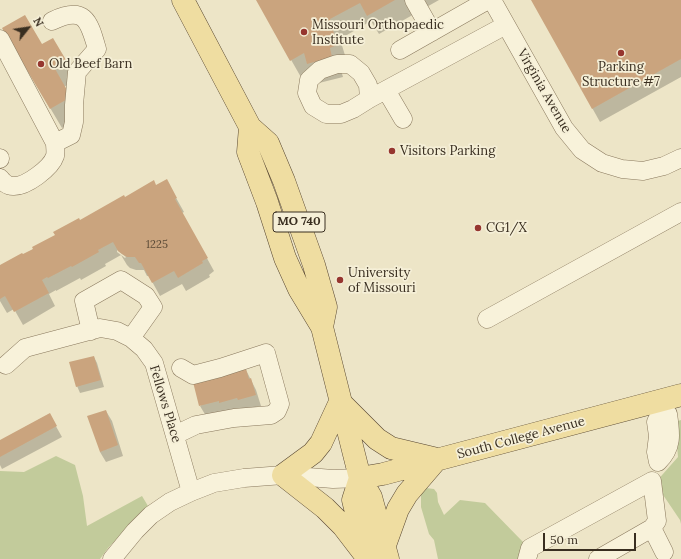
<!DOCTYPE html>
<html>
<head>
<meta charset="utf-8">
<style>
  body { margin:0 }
  #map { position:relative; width:681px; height:559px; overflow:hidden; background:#ede5c7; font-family:Lora,serif }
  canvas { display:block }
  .north { position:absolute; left:8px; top:8px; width:40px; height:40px; -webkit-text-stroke:3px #f5efd7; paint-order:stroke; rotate:60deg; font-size:11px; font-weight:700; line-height:16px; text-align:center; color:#392e20 }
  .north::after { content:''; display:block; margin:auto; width:14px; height:18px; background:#392e20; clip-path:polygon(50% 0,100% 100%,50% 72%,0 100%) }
  .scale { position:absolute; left:543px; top:533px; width:93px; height:18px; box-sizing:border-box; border:2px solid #392e20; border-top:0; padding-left:5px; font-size:12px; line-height:14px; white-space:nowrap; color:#392e20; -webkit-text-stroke:3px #f5efd7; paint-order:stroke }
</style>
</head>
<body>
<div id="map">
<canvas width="681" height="559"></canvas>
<div class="north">N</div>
<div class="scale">50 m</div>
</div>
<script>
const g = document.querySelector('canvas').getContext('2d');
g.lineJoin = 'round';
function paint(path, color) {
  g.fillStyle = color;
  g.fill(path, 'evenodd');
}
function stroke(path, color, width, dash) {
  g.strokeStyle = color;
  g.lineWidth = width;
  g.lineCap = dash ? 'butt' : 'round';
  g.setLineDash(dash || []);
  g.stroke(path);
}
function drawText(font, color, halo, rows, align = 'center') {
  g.font = font + ' Lora,serif';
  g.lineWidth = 3.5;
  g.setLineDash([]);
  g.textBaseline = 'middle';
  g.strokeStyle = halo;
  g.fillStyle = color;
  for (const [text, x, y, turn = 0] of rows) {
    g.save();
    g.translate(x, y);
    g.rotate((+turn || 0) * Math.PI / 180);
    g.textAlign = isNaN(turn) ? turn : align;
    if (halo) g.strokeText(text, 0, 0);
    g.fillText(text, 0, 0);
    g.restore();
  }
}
paint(new Path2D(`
  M681 420V524L680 520 655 483 678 457 675 422Z
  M56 456 75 465 83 496 87 526 142 496 148 506 108 548 100 559H0V471L24 472Z
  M426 488 434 489 437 493 438 502 444 515 460 500 485 503 523 542 520 559H438L434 540 429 534 421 507V495Z`), '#c2cb9b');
paint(new Path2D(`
  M257 0H439L379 34 371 21 340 39 348 65 340 67 343 77 319 83 302 79Z
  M532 0H681V77L600 122Z
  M3 28 42 46 52 39 76 80 64 87 81 117 62 128Z
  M166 180 184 212 182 213 214 271 209 275 210 277 186 291 182 284 160 296 149 276H147L144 270H136L130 268 127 265 121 255 105 264 106 266 81 280 80 278 56 291V290L49 294 55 306 23 325 14 309 7 313 0 301V266L22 256 80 221 125 198 156 186ZM117 250 126 257 125 258 117 252Z
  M94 357 97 363 104 387 80 393 77 386Z
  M246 370 256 390 261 406 206 416 200 406Z
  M106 411 112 421 123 456 106 462 100 452Z
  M49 414 62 437 2 469 0 465V441Z`), '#0003');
paint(new Path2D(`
  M256 0H395L367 16 360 3 330 19 337 45 330 48 332 57 307 64 304 53 290 61Z
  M531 0H681V59L592 109Z
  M25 15 42 44 53 38 66 60 54 67 71 97 50 109 2 28Z
  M167 179 177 198 175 199 208 258 202 261 203 263 178 278 174 271 152 283 141 263H139L135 257H127L122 254 118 251 113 242 98 250 99 252 72 267 71 266 48 278 47 277 42 280 49 293 14 312 5 296 0 299V265L22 253 23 254 33 249 32 247 55 235 53 232 79 218 80 220 124 195 125 197 154 180 156 185Z
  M94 356 101 380 76 387 69 362Z
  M246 369 249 379 251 378 256 395 238 400 237 398 219 403V401L199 406 193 382Z
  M106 410 118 445 100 452 87 416Z
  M50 413 57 426 0 457V440Z`), '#caa47e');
const minor = new Path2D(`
  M414 0 432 32
  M492 0 564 128 582 150 602 163 622 169 643 171 664 166 681 158
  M52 21C85 5 89 21 97 49L77 72 74 105V122L71 135 55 143
  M0 39 55 143C55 147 56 152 55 156 51 168 26 187 13 186 8 186 3 182 0 178
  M400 50 488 0
  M386 90 403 119
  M369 99 368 85 361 73 350 64H337L320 70 309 80 307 93 313 106 326 114H341L353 109 369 99 506 25
  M0 158V159
  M487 319 681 212
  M91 331 84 301 121 280 146 296 153 307 131 338
  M6 365 25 348 100 328 117 331 131 338 144 349 154 363 191 492
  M660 401 662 410 656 422 658 436 656 452 658 462C673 447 671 434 668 414L662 410
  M175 435 196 425 234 418 271 415 277 411 280 404 266 353 220 368 193 375 181 368
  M652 528 664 552
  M112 559 135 531 151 515 170 502 191 492 214 483 244 478 283 475 333 479 360 478
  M527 559 530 548 652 481 657 521 652 528 598 559`);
const major = new Path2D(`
  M183 0 250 127 268 143 284 181 314 265 326 307 322 327
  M250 127 248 152 267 202 285 258 299 289 322 327 360 478 371 497 388 559
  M360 478 383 474 681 395
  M360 478 353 500 365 549
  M366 556 343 526 325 508 283 475 313 453 321 443 340 402 377 439 391 448 437 459 407 494 398 509 385 545`);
stroke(minor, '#89785d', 19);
stroke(major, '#574631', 23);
stroke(minor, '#f8f2da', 18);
stroke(major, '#efdda1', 22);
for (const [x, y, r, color] of [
  [304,32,4,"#96362f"],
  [621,53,4,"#96362f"],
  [41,64,4,"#96362f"],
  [392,151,4,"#96362f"],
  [478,228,4,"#96362f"],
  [340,280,4,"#96362f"]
]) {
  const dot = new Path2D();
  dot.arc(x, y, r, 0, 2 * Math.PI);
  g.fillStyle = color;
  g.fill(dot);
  stroke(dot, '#f5efd7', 1.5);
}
drawText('11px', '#5d4c38', null, [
  ["1225",157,245]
]);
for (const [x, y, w] of [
  [299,222,52]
]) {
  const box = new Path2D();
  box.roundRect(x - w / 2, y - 10, w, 20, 3);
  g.fillStyle = '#f5efd7';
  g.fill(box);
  stroke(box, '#392e20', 1);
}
drawText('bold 12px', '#392e20', null, [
  ["MO 740",299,222]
]);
drawText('13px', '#392e20', '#f5efd7', [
  ["Missouri Orthopaedic",312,25],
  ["Institute",312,40],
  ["Old Beef Barn",49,64],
  ["Parking",621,67,"center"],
  ["Structure #7",621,82,"center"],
  ["Visitors Parking",400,151],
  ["CG1/X",486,228],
  ["University",348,273],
  ["of Missouri",348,288]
], 'left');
drawText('13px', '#392e20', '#f5efd7', [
  ["Virginia Avenue",544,91,60],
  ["Fellows Place",165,404,73],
  ["South College Avenue",521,438,-15]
]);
</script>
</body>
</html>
